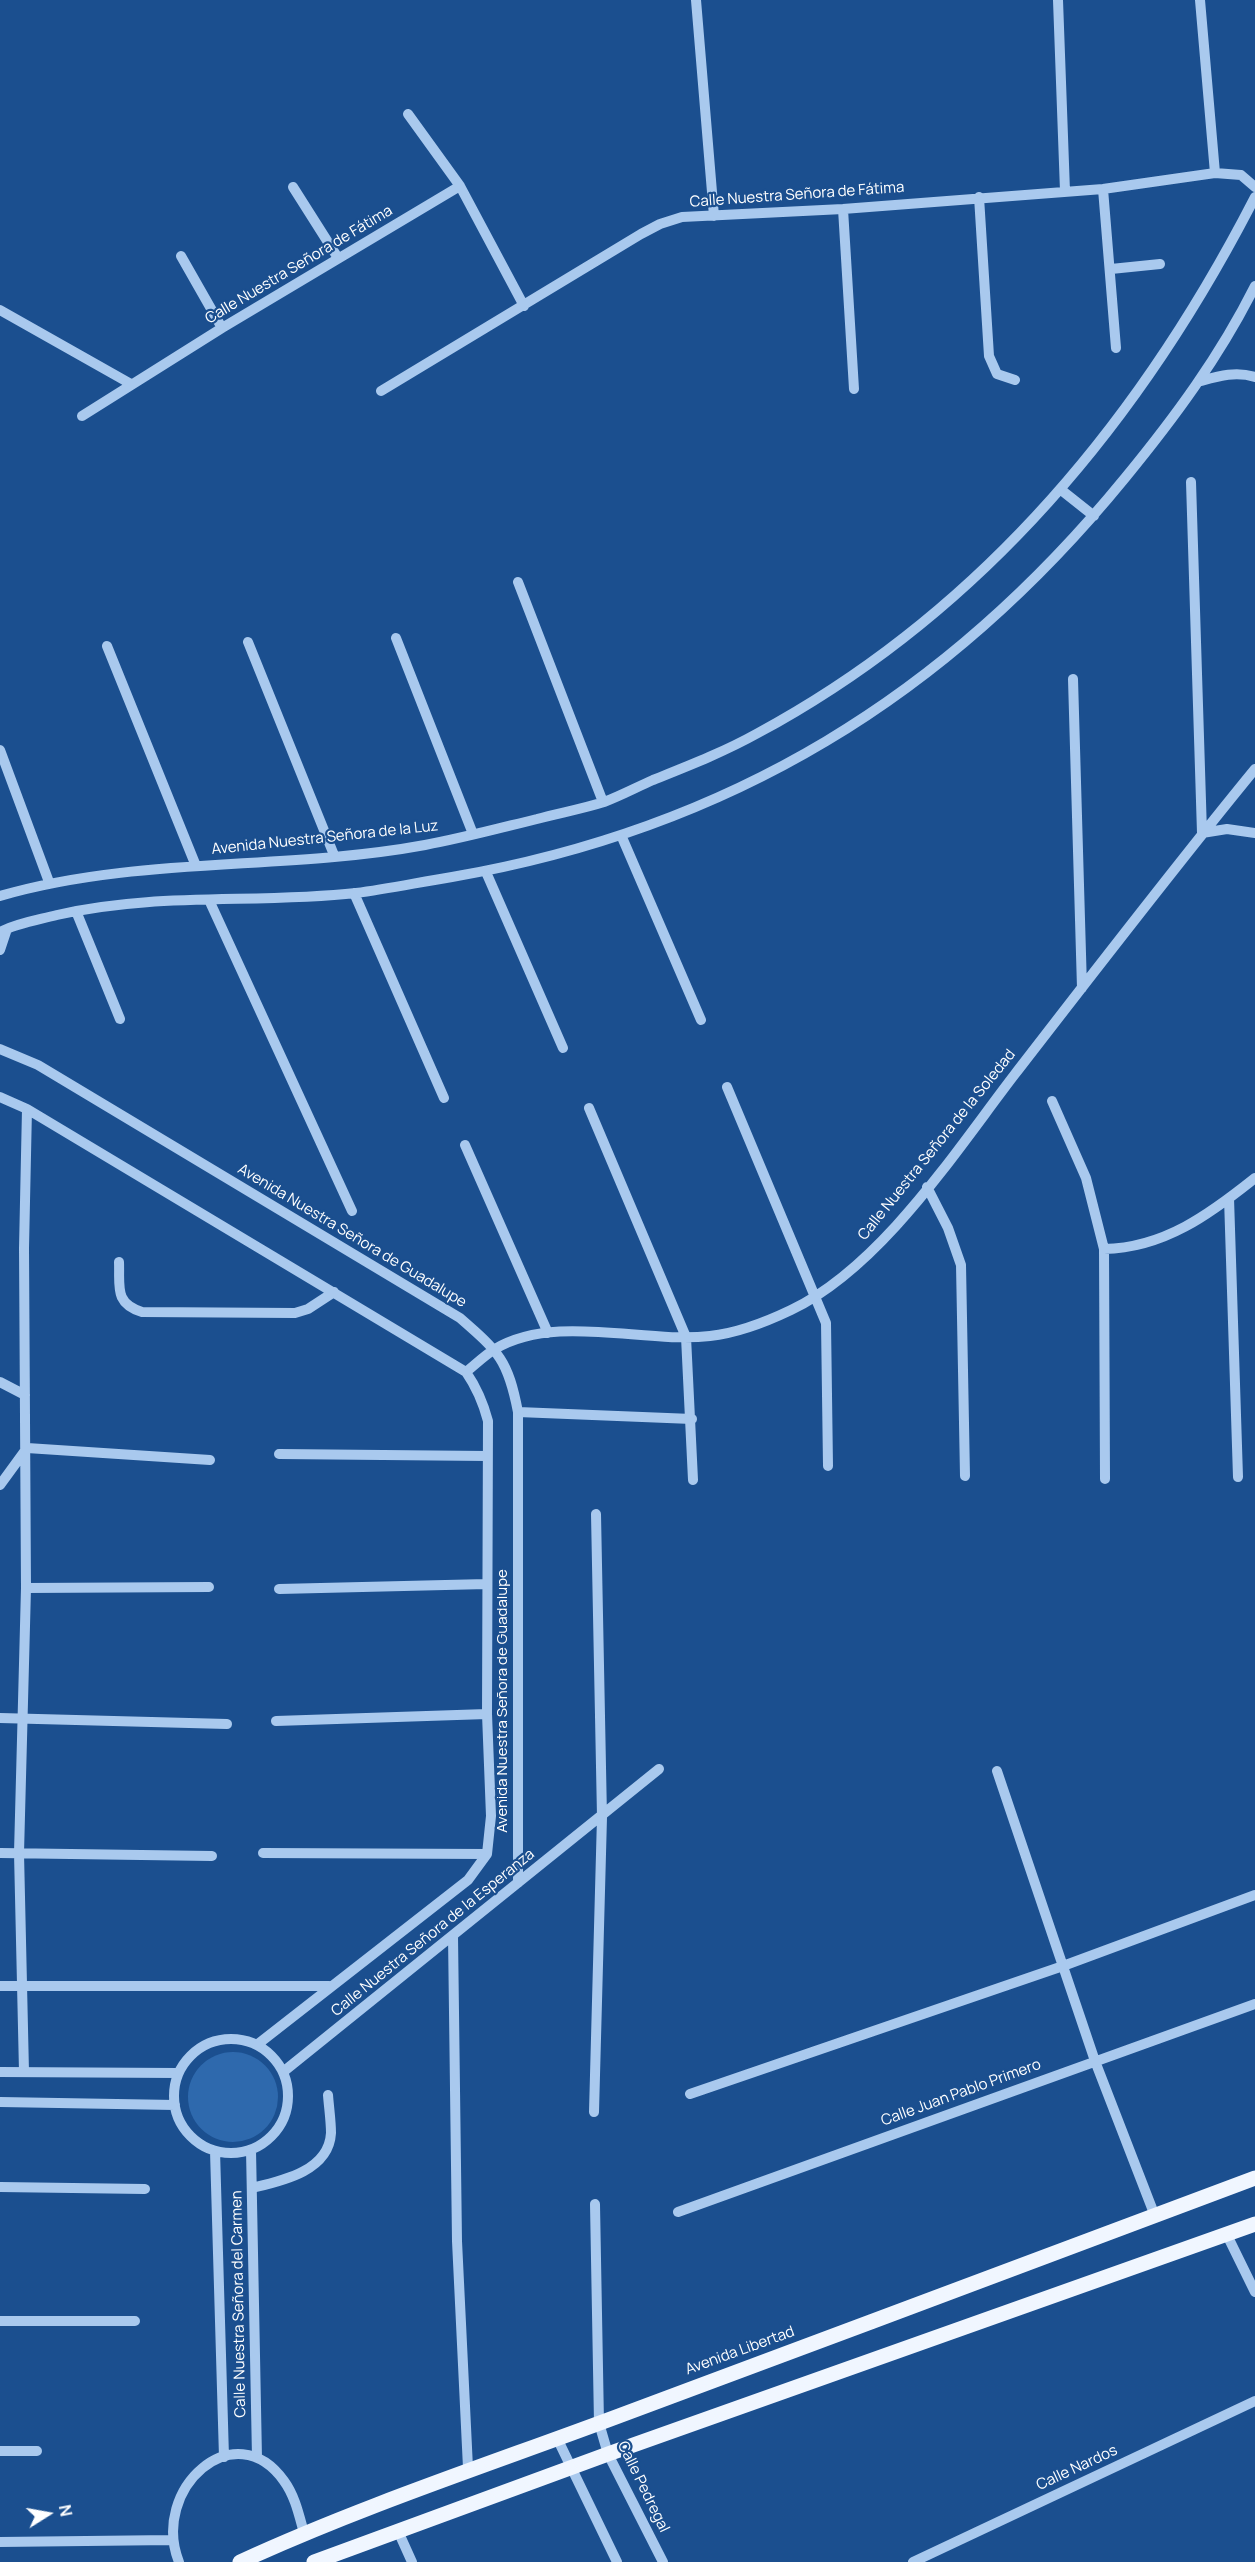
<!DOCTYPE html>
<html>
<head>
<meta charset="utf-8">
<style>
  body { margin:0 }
  #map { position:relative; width:1255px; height:2562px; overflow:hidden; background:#1b4f8f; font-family:Manrope,sans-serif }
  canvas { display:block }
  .north { position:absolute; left:18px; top:2484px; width:60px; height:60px; -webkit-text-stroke:4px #1b4f8f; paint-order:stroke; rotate:79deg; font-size:16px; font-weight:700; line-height:24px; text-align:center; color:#fff }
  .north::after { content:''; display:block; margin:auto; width:21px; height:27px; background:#fff; clip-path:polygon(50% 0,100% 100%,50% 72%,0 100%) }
</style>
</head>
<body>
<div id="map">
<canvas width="1255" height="2562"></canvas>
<div class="north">N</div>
</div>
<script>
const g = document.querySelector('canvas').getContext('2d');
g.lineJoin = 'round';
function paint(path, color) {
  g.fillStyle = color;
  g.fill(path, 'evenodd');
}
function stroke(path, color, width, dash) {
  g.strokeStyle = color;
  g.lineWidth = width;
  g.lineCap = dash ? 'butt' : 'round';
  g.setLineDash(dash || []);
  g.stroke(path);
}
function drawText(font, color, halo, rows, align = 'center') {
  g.font = font + ' Manrope,sans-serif';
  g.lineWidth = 4.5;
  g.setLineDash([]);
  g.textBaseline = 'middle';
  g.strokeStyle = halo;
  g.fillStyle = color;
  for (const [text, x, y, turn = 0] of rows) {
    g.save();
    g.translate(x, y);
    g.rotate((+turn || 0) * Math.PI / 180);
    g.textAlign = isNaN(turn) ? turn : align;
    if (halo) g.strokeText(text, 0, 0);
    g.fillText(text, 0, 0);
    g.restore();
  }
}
paint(new Path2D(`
  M188 2097a45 45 0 1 1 90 0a45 45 0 1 1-90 0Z`), '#2e69ad');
stroke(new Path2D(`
  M696 0 714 216
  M1058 0 1065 191
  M1200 0 1215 173
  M408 114 460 186 524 306
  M293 187 338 258
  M1103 189 1116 348
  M979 197 989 356 997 374 1015 380
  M843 209 854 389
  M181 256 222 328
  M1111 269 1160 264
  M0 310 131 384
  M1201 381C1219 376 1236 371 1255 377
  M381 391 641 234 660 224 682 217 843 209 1103 189 1215 173 1241 175 1255 187
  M82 416 222 328 460 186
  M1191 482 1202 833 1227 829 1255 833
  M1060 489 1094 516
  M518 582 603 802
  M396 638 473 834
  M248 642 334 855
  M107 646 196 866
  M1073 679 1082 988
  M0 750 49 882
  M621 835 701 1020
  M486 872 563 1048
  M354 893 444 1098
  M0 896C138 856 284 871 425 845 463 838 500 828 537 819 559 813 582 809 604 802 620 796 637 787 653 780 688 766 724 752 758 733 982 612 1140 421 1255 197
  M209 900 352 1211
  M76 911 120 1019
  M0 932C17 923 38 920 57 915 155 892 257 904 356 893 388 889 420 882 452 877 730 829 947 696 1125 478 1175 417 1220 356 1255 286
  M0 950 7 929
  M0 1049 38 1065 460 1318C499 1352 508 1360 518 1412V1883
  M727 1087 826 1323 828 1466
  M0 1097 27 1109 466 1372C477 1388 483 1402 488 1421L487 1714 491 1816 487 1854 468 1880 258 2044
  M1052 1101 1086 1178 1104 1249 1105 1479
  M589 1108 686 1337 693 1480
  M465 1145 548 1333
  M927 1187 948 1228 961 1265 965 1476
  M1229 1198 1238 1477
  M1104 1249C1164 1248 1210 1214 1255 1178
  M119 1262C120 1287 114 1303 142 1312L295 1313 308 1309 334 1292
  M466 1372C476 1364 485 1355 495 1349 556 1313 644 1344 710 1336 738 1333 766 1322 791 1310 881 1267 955 1152 1015 1074 1094 972 1173 869 1255 769
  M0 1382 25 1395
  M518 1412 692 1419
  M279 1454 487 1456
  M0 1485 27 1448 210 1460
  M26 1588 209 1587
  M279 1589 487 1584
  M0 1718 227 1724
  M276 1721 487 1714
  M997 1771 1095 2061 1155 2216
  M0 1853 212 1856
  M263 1853 487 1854
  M453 1936 457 2241 468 2468
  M0 1986H329
  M174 2096a57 57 0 1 1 114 0a57 57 0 1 1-114 0Z
  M0 2072 178 2073
  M24 2072 19 1853 26 1588 24 1248 27 1109
  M283 2072 659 1769
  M690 2094 1063 1966 1255 1895
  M0 2102 175 2105
  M594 2112 602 1817 596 1514
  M251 2150 257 2458
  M215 2151 224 2457
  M0 2187 145 2189
  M252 2188C282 2181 329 2171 331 2133 331 2121 329 2108 328 2095
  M595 2204 599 2423 608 2454 663 2562
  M678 2212 1255 2004
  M1227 2235 1255 2292
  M0 2321H135
  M557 2438 617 2562
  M0 2451H37
  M398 2531 412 2562
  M0 2542 172 2540
  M179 2562C150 2489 235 2412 284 2481 295 2496 299 2515 304 2533
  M913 2562 1255 2401`), '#a9c9ee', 10);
stroke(new Path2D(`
  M240 2562C362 2506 490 2464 616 2417 829 2337 1042 2259 1255 2178
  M314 2562 608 2454 1255 2224`), '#f0f6ff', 15);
drawText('15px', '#fff', '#1b4f8f', [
  ["Calle Nuestra Señora de Fátima",797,195,-4],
  ["Calle Nuestra Señora de Fátima",299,265,-31],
  ["Avenida Nuestra Señora de la Luz",325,838,-6],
  ["Calle Nuestra Señora de la Soledad",937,1145,-51],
  ["Avenida Nuestra Señora de Guadalupe",352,1236,31],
  ["Avenida Nuestra Señora de Guadalupe",503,1701,-90],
  ["Calle Nuestra Señora de la Esperanza",433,1933,-39],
  ["Calle Juan Pablo Primero",961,2093,-20],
  ["Calle Nuestra Señora del Carmen",239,2304,-91],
  ["Avenida Libertad",740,2351,-20],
  ["Calle Nardos",1077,2468,-25],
  ["Calle Pedregal",643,2487,64]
]);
</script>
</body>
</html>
